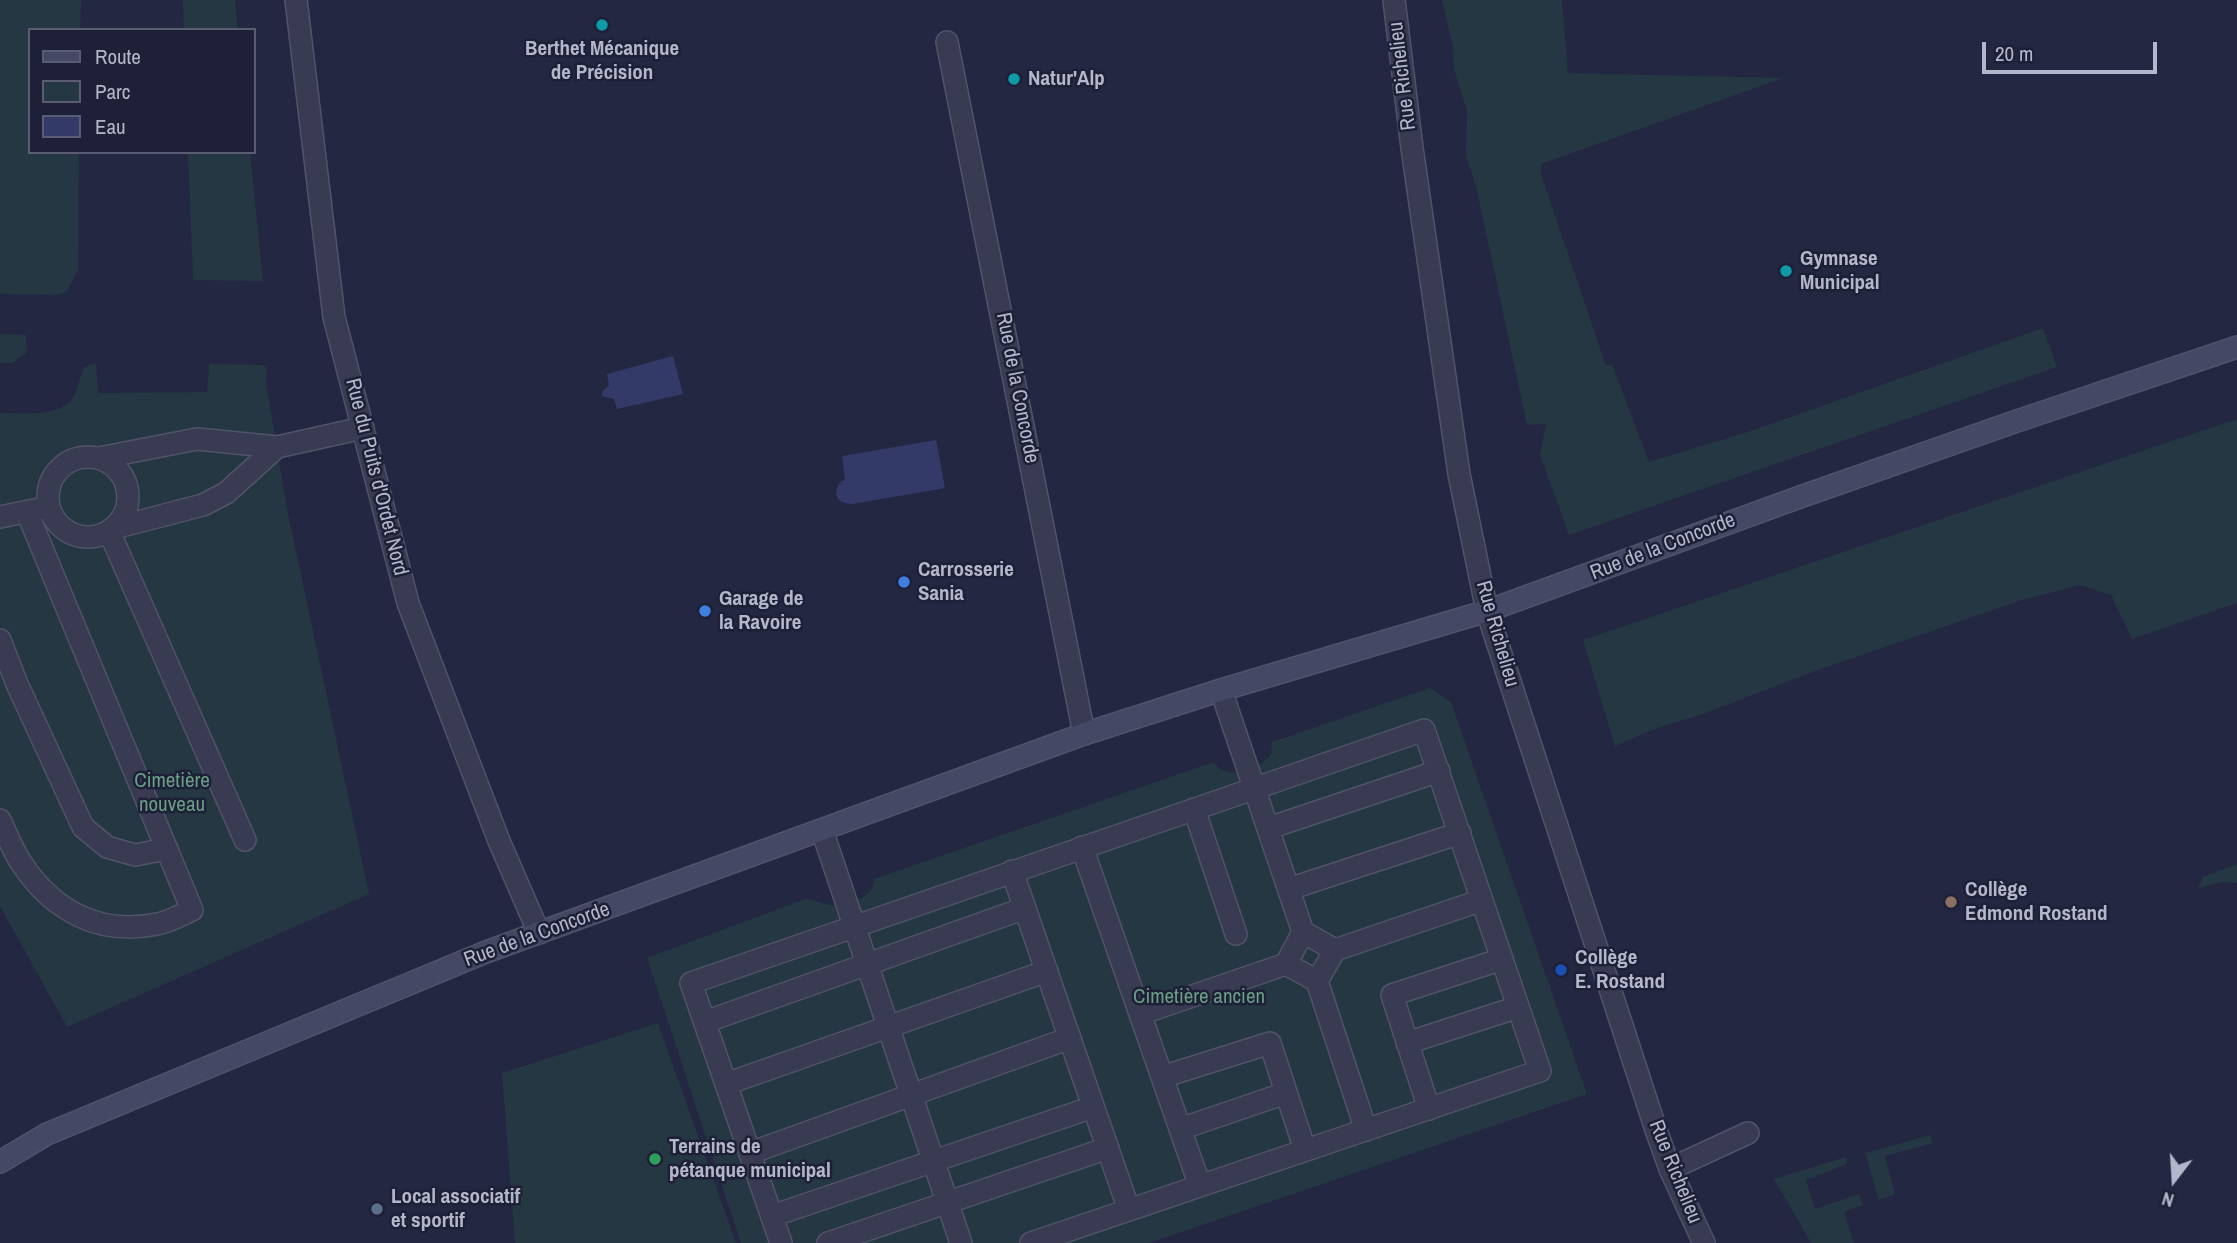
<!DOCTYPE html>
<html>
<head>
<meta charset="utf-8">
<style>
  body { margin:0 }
  #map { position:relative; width:2237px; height:1243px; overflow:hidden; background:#232742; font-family:"Archivo Narrow",sans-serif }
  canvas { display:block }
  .legend { position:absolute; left:28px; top:28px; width:228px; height:126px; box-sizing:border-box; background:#1d2036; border:2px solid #595c72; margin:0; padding:9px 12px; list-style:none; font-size:21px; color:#b4b7cc }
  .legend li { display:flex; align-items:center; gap:14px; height:35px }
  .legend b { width:35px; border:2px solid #595c72 }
  .north { position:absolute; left:2139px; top:1145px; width:70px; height:70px; -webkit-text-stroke:5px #1d2036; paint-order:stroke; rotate:197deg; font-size:19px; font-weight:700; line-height:28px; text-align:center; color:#b4b7cc }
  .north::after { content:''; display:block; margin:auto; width:24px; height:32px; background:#b4b7cc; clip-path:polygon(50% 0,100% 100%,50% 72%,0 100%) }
  .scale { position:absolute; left:1982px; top:42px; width:175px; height:32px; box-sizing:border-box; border:4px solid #b4b7cc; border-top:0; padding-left:9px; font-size:21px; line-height:24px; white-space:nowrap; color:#b4b7cc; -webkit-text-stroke:5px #1d2036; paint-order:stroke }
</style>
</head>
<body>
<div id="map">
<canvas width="2237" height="1243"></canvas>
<ul class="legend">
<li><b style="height:9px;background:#454864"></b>Route</li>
<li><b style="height:19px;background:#253743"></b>Parc</li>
<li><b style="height:19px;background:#343a68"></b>Eau</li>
</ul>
<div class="north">N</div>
<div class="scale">20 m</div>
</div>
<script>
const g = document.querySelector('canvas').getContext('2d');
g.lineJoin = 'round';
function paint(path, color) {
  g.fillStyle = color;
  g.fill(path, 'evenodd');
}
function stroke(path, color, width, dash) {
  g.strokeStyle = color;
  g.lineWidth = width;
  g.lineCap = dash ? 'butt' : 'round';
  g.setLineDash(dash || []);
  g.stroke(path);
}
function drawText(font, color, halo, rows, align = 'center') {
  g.font = font + ' "Archivo Narrow",sans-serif';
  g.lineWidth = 5;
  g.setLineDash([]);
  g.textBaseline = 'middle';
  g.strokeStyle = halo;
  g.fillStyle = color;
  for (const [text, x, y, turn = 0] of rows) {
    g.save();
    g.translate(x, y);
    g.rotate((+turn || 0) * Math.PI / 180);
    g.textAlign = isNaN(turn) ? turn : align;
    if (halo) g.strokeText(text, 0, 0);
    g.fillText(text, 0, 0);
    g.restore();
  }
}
paint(new Path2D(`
  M0 0H81L80 30H30V152H79L78 270 67 291 56 295 0 294Z
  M183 0H235L238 30H184Z
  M1442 0H1562L1568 73 1783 78 1541 164V174L1606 366 1612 364 1649 462 1751 431 2043 328 2057 367 1569 535 1540 455 1546 424 1527 425 1476 186 1466 157 1467 111 1454 69 1453 47Z
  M188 152H250L263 281 193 280Z
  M0 334 26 335 27 352 12 363H0Z
  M96 363 98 393 207 392 209 364 262 365 267 368 266 383 287 509 369 894 67 1027 0 906V413C22 413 56 418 72 399 78 391 79 377 85 367Z
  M2237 419V603L2132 639 2111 595 2080 585 2022 600 1815 671 1703 714 1657 728 1615 746 1583 640Z
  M1430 688 1451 702 1587 1094 1149 1243H741L647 958 808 898C831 909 853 909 872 889L874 879 1214 762 1220 769 1232 773 1261 764 1271 754 1272 742Z
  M2237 864V883L2221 882 2197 889 2203 877Z
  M658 1023 736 1243H515L502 1073Z
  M1930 1135 1933 1143 1885 1156 1895 1194 1879 1200 1865 1153Z
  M1846 1157 1847 1164 1806 1180 1815 1209 1859 1194 1863 1205 1844 1212 1854 1243H1811L1774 1179Z`), '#253743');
paint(new Path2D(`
  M673 356 683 394 617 409 614 399 602 396V392L609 385 607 374Z
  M936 440 945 488 852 504C836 503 832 494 841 481L845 480 842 456Z`), '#343a68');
const lane = new Path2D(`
  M48 497a40 40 0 1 1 80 0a40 40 0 1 1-80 0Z
  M99 458 197 439 277 447 363 428
  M0 517 39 509
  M114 528 203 505 226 493 277 447
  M109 531 245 840
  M0 640 17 684 83 827 107 847 135 855 167 849
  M1221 690 1303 932
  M1194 809 1236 934
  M0 820C7 835 13 851 22 864 53 911 100 936 157 924 169 922 181 915 192 910L27 512
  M1269 828 1439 771
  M822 830 961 1243
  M1082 847 1200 1186
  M1012 871 1129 1210
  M1289 889 1460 833
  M1335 950 1482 900
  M1317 981 1335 950 1303 932 1286 964 1317 981 1366 1130
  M1140 1014 1286 964
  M705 1022 1025 908
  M1407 1043 1518 1007
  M1162 1077 1270 1043 1305 1150
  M726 1084 1047 971
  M1429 1109 1392 995 1502 959
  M1180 1129 1286 1093
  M750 1153 1070 1038
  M1670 1169 1748 1133
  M772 1216 1093 1107
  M781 1243 691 983 1424 730 1540 1071 1031 1243
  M828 1243 1108 1148`);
const street = new Path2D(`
  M296 0 334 317 408 603 499 841 539 933
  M1394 0 1412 148 1459 474 1487 611 1656 1130 1670 1169 1704 1243
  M947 42 1084 734`);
const secondary = new Path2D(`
  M0 1162 47 1134 486 952 1084 734 1221 690 1487 611 1800 497 2017 421 2237 347`);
stroke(lane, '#505369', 24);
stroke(street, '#505369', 24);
stroke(secondary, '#505369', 24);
stroke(lane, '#383b51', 21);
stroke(street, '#383b51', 21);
stroke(secondary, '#454864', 21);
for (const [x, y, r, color] of [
  [602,25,7,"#0f9aa8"],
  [1014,79,7,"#0f9aa8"],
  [1786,271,7,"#0f9aa8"],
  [904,582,7,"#3f7fe0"],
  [705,611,7,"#3f7fe0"],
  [1951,902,7,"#8d6e63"],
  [1561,970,7,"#1a4fb4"],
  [655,1159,7,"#2e9e5b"],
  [377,1209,7,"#5c6f8a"]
]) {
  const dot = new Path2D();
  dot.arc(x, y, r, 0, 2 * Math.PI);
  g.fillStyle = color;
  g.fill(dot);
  stroke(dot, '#1d2036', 2.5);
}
drawText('bold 21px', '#b4b7cc', '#1d2036', [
  ["Berthet Mécanique",602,49,"center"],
  ["de Précision",602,73,"center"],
  ["Natur'Alp",1028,79],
  ["Gymnase",1800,259],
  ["Municipal",1800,283],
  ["Carrosserie",918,570],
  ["Sania",918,594],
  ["Garage de",719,599],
  ["la Ravoire",719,623],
  ["Collège",1965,890],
  ["Edmond Rostand",1965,914],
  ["Collège",1575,958],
  ["E. Rostand",1575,982],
  ["Terrains de",669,1147],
  ["pétanque municipal",669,1171],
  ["Local associatif",391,1197],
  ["et sportif",391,1221]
], 'left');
drawText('21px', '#b4b7cc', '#1d2036', [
  ["Rue Richelieu",1403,76,-97],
  ["Rue de la Concorde",1017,388,79],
  ["Rue du Puits d'Ordet Nord",376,477,76],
  ["Rue de la Concorde",1663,547,-21],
  ["Rue Richelieu",1497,634,74],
  ["Rue de la Concorde",537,935,-20],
  ["Rue Richelieu",1675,1172,68]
]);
drawText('21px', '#6a9e85', '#1d2036', [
  ["Cimetière",172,781],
  ["nouveau",172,805],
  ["Cimetière ancien",1199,997]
]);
</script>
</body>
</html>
